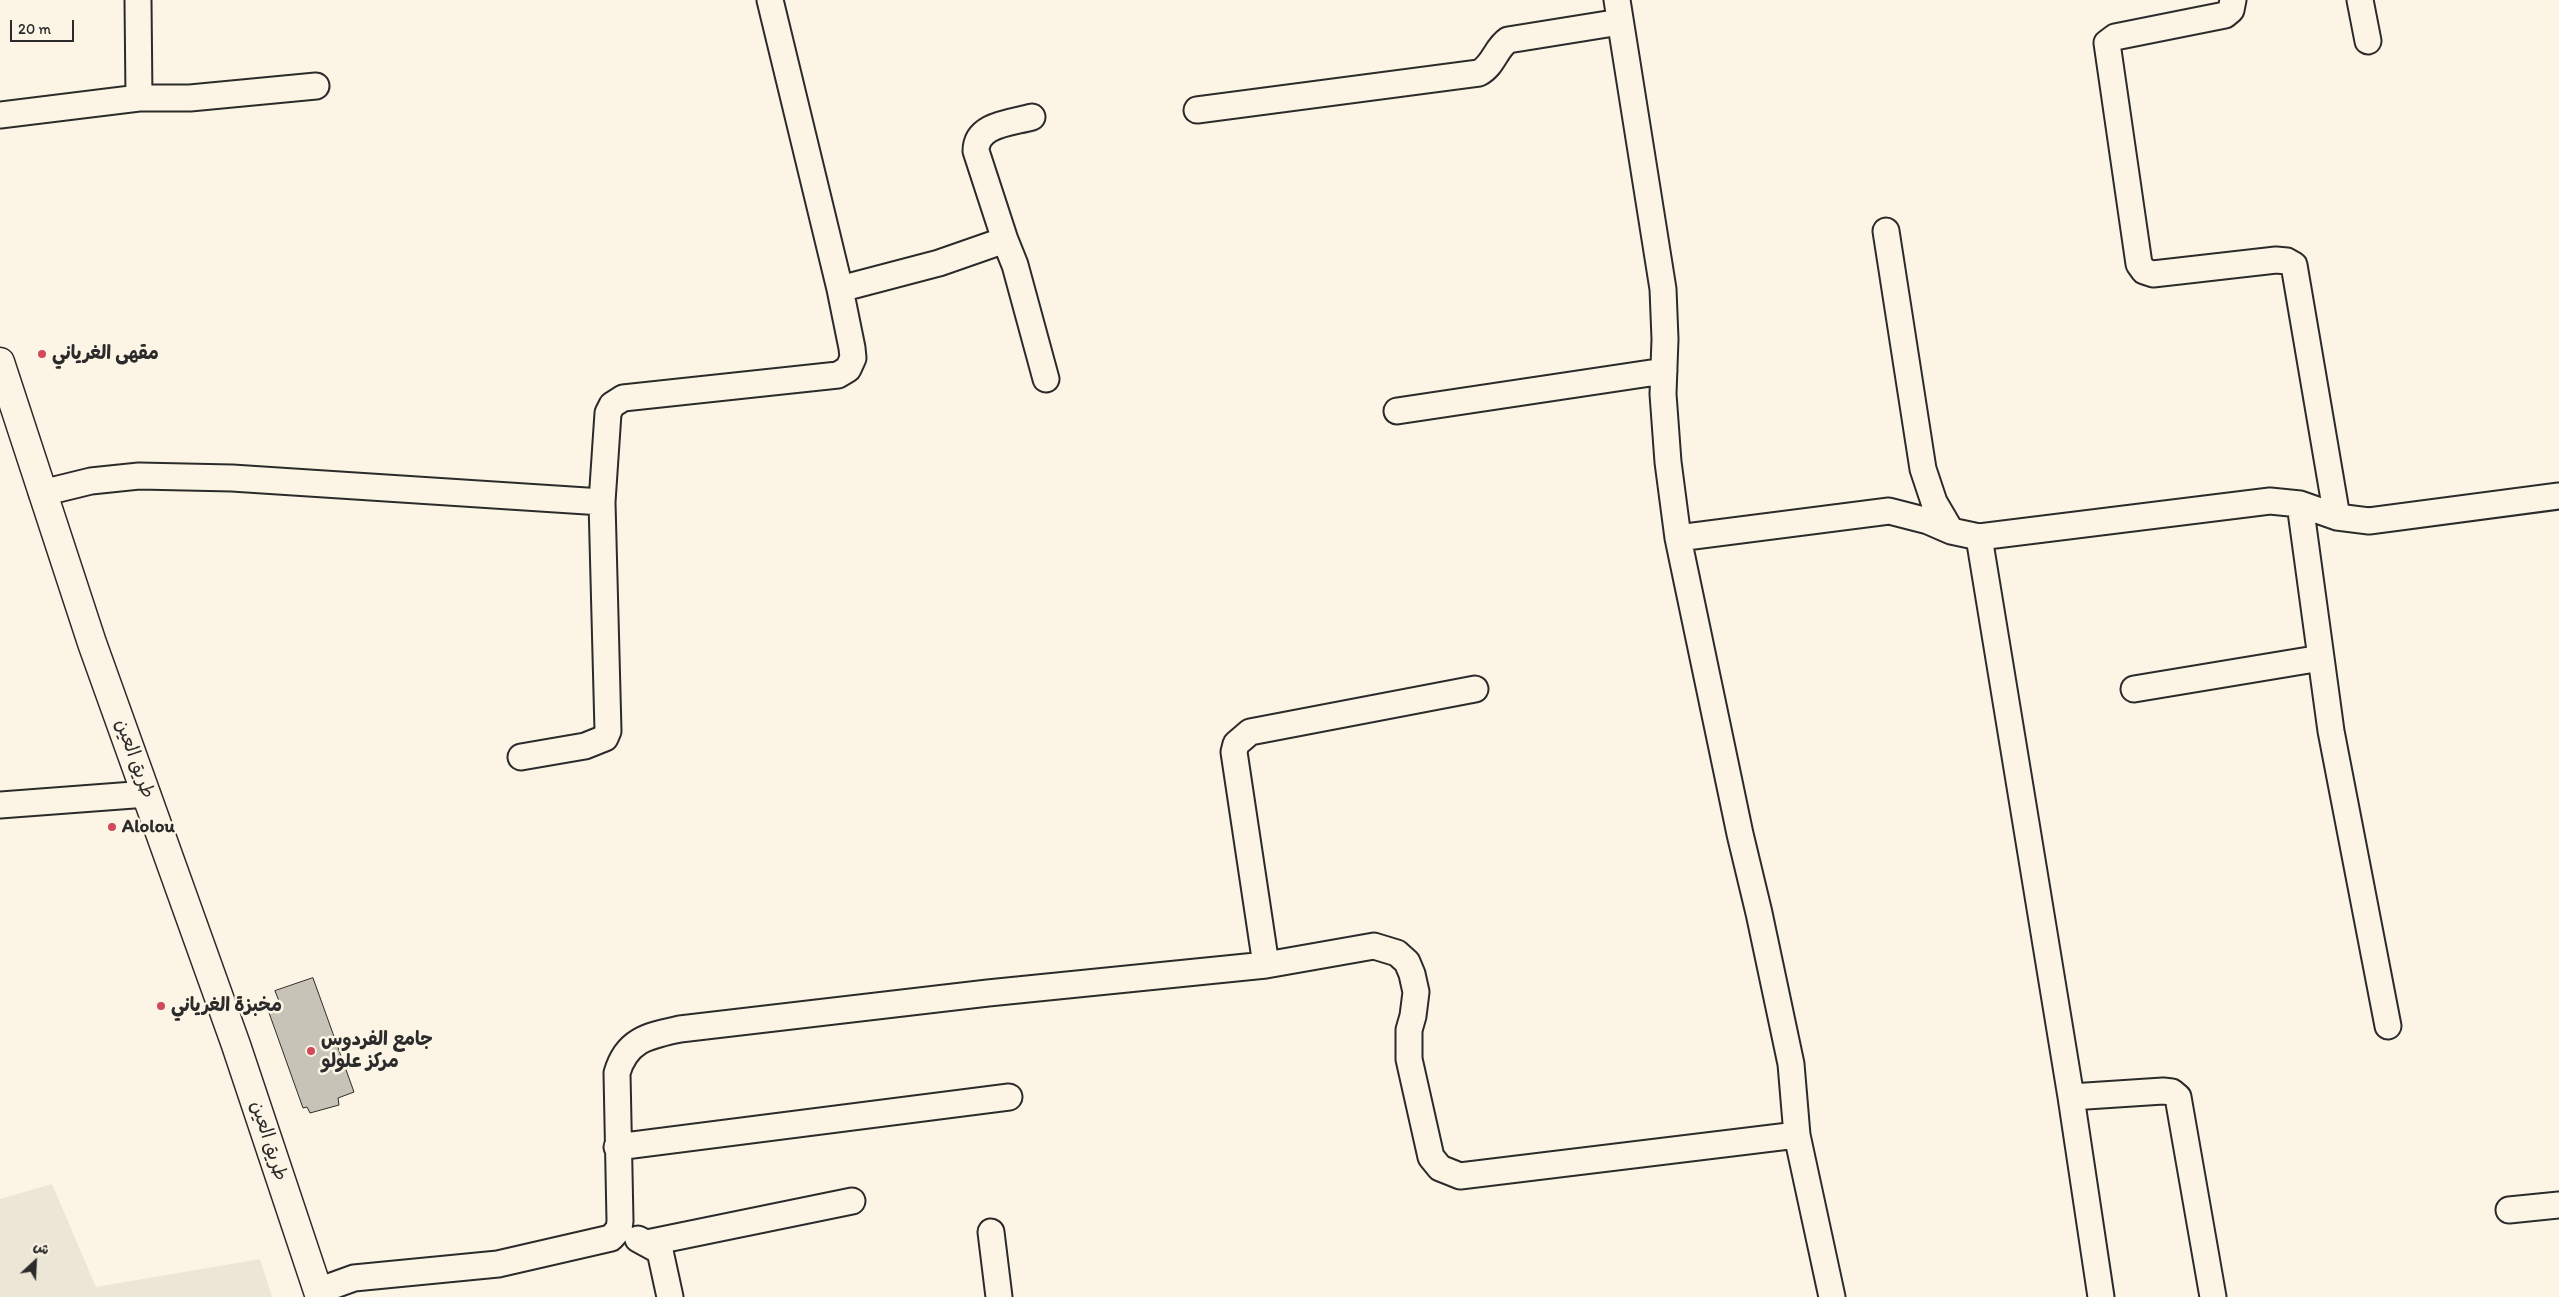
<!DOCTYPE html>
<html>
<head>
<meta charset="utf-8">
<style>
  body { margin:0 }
  #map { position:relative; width:2559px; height:1297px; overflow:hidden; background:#fcf5e5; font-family:Itim,"Playpen Sans Arabic",sans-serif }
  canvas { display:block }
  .north { position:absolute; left:10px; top:1237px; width:50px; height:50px; -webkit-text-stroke:4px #fcf5e5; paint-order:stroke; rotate:25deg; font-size:14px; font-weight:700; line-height:20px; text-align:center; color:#2b2b2b }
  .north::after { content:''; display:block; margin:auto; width:18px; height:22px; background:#2b2b2b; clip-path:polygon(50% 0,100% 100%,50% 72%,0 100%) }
  .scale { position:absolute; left:10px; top:20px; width:64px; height:22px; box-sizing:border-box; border:2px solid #2b2b2b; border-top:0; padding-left:6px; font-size:15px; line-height:18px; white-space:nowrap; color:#2b2b2b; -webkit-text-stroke:4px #fcf5e5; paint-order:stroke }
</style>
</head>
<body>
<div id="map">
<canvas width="2559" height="1297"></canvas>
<div class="north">ش</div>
<div class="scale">20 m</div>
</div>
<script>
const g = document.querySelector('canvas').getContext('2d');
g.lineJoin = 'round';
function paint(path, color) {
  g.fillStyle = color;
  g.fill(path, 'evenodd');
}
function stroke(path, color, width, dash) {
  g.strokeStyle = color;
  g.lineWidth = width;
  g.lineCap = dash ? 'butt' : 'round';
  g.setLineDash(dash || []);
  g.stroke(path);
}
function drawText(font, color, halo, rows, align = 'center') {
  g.font = font + ' Itim,"Playpen Sans Arabic",sans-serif';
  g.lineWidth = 5;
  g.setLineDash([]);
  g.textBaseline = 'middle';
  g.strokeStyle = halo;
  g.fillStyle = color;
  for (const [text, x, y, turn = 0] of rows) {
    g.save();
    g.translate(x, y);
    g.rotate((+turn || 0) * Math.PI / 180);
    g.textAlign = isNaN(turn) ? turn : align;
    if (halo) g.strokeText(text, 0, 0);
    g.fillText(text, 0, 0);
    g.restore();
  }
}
paint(new Path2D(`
  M52 1184 96 1287 260 1259 272 1297H0V1199Z`), '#ece6d7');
const building = new Path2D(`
  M313 978 354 1092 338 1098 339 1105 310 1113 307 1107 303 1108 268 1010 281 1006 275 991Z`);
paint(building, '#c8c3b7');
stroke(building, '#2b2b2b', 1);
const street = new Path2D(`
  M1617 0 1663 289 1665 339 1663 394 1668 462 1678 538 1740 834 1759 913 1791 1064 1797 1135 1832 1297
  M2233 0 2231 10 2225 15 2115 37 2107 43 2139 264 2144 271 2153 274 2276 260 2287 261 2294 265 2337 517
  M2360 0 2368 41
  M139 98H190L316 86
  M1197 110 1479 73C1494 65 1495 49 1508 40L1620 22
  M0 115 139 98 138 0
  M1886 231 1923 469 1934 502 1951 531
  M1005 240 1015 265 1046 379
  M840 289 939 263 1005 240 976 151C976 124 1011 123 1032 117
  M1397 411 1664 371
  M42 493 91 481 139 476 232 478 602 502
  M2300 504 2331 731 2388 1026
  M1979 537 2071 1097 2101 1297
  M1678 538 1889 511 1928 521 1951 531 1979 537 2270 501 2300 504 2337 517 2369 521 2559 496
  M2134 689 2321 658
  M521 757 585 746 605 738 608 731 602 502 608 413 612 405 623 398 838 375 848 369 853 358 852 348 840 289 770 0
  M0 805 147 794
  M1266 965 1234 752 1236 744 1250 732 1475 689
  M2071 1097 2163 1091 2172 1092 2178 1097 2213 1297
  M617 1147 1009 1097
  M2509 1210 2559 1205
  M991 1232 999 1297
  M638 1239 660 1251 670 1297
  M647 1243 852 1201
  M318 1291 354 1278 498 1264 611 1238 619 1229 620 1221 617 1073C627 1039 649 1036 680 1029L988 993 1266 965 1374 946 1397 953 1407 962 1412 974 1416 992 1413 1016 1409 1030V1059L1431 1157 1440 1168 1460 1176 1797 1135`);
const secondary = new Path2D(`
  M0 362 92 643 236 1045 320 1297`);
stroke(street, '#2b2b2b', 29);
stroke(secondary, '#2b2b2b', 31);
stroke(street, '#fcf5e5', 25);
stroke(secondary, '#fcf5e5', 28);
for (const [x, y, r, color] of [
  [42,354,5,"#d1495b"],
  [112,827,5,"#d1495b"],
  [161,1006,5,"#d1495b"],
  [311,1051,5,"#d1495b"]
]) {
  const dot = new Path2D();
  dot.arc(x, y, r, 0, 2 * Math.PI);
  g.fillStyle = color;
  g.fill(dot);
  stroke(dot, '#fcf5e5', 2);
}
drawText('bold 19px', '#2b2b2b', '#fcf5e5', [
  ["مقهى الغرياني",52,354],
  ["Alolou",122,827],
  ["مخبزة الغرياني",171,1006],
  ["جامع الفردوس",321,1040],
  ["مركز علولو",321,1062]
], 'left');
drawText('19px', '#2b2b2b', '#fcf5e5', [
  ["طريق العين",134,759,70],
  ["طريق العين",268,1141,72]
]);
</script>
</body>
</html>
